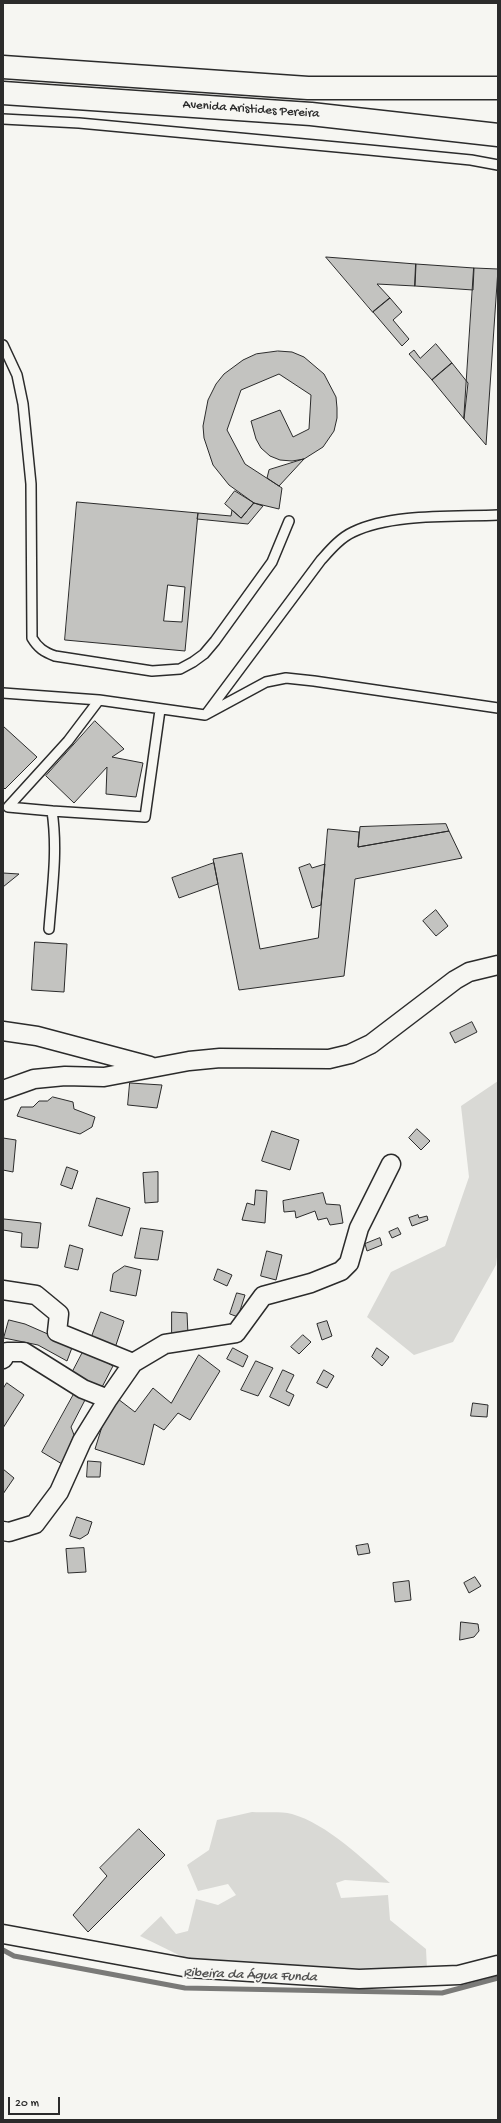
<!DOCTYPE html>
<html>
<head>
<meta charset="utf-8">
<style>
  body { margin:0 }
  #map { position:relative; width:501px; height:2123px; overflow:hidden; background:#f6f6f2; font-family:"Gochi Hand",sans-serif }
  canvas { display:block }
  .frame { position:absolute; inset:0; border:4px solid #2b2b2b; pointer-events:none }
  .scale { position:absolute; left:8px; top:2097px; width:52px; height:18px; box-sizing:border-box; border:2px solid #2b2b2b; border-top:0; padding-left:5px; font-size:12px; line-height:14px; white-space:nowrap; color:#2b2b2b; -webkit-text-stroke:3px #f6f6f2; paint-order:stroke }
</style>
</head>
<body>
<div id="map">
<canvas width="501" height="2123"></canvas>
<div class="frame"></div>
<div class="scale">20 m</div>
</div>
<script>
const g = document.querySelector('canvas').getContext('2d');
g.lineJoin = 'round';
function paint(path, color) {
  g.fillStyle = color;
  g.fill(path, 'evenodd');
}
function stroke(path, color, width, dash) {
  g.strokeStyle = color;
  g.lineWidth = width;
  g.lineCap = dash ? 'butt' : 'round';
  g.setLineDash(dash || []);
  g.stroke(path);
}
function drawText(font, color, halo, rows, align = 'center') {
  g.font = font + ' "Gochi Hand",sans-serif';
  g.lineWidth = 4;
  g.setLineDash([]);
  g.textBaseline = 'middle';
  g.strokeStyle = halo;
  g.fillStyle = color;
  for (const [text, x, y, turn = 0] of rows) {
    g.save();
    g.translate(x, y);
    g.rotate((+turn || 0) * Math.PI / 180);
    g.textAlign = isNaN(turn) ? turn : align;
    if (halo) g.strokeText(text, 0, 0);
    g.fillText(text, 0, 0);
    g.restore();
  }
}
paint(new Path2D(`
  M498 1081V1249L496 1265 453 1342 414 1355 367 1317 391 1272 445 1246 469 1177 461 1106Z
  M252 1812C264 1813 280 1811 292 1814 327 1824 363 1859 390 1883L345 1880 336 1883 341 1898 388 1895 390 1920 426 1949 427 1969H336L193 1962 140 1936 161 1916 176 1934 188 1931 196 1899 218 1905 236 1895 228 1884 198 1891 187 1865 209 1850 217 1820Z`), '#d9d9d5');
stroke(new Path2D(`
  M3 1950 14 1956 185 1988 442 1993 498 1978`), '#7a7a78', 5);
const building = new Path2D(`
  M326 257 416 264 415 286 377 284 390 298 373 312Z
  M416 264 474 268 473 290 415 286Z
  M474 268 498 269 486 445 464 419Z
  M390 298 402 312 393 320 409 339 402 346 373 312Z
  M436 344 452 363 432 380 409 354 414 350 420 358Z
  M278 351 292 352 304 357 324 374 336 397 337 408V418L334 431 323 447 304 459 292 461 280 460 270 456 261 448 256 439 251 421 280 410 293 437 309 429 311 395 279 374 241 390 227 430 245 464 282 488 279 509 254 503 229 485 213 465 204 438 203 426 208 400 216 384 224 374 243 360 256 354Z
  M452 363 468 383 464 419 432 380Z
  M304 459 279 486 267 478 269 470Z
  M235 491 254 503 241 518 225 504Z
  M77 502 198 513 185 651 65 640ZM168 585 185 587 182 622 164 621Z
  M254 503 263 506 248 524 197 519 198 513 231 516 232 510 241 518Z
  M95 721 124 749 112 757 143 763 136 797 106 794 107 767 74 803 46 776Z
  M3 726 37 757 5 789 3 787Z
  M446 824 449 831 358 847 360 827Z
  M328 829 359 832 358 847 449 831 462 858 355 879 344 976 239 990 213 859 242 853 260 949 318 938Z
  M214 863 218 884 179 898 172 878Z
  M310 864 312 868 325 864 321 905 312 908 299 868Z
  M3 873 19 874 3 887Z
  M436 910 448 926 436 936 423 921Z
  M35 942 67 944 64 992 32 990Z
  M472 1022 477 1032 455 1043 450 1033Z
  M130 1083 162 1085 157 1108 128 1105Z
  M53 1097 73 1102 74 1109 95 1117 92 1127 80 1134 17 1116 21 1107H33L39 1101H47Z
  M417 1129 430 1141 421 1150 409 1138Z
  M272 1131 299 1140 290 1170 262 1161Z
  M3 1138 16 1140 13 1172 3 1170Z
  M67 1167 78 1171 72 1189 61 1185Z
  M158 1172V1202L145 1203 143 1173Z
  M256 1190 267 1191 265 1223 242 1220 247 1203 254 1205Z
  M323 1193 326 1204 340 1205 343 1223 330 1225 327 1218 318 1220 315 1211 296 1218 295 1211 284 1212 283 1201Z
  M97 1198 130 1208 122 1236 89 1226Z
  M418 1215 419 1218 427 1216 428 1220 412 1226 409 1218Z
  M4 1219 41 1223 38 1248 21 1247 22 1233 3 1230Z
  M141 1228 163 1231 158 1260 135 1258Z
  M398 1228 401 1234 392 1238 389 1232Z
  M380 1238 382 1245 367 1251 365 1244Z
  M70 1245 83 1249 78 1270 65 1267Z
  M267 1251 282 1255 276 1280 261 1276Z
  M125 1266 141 1270 136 1296 110 1291 113 1274Z
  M218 1269 232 1275 227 1286 214 1280Z
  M237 1293 245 1295 238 1317 230 1314Z
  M101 1312 124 1321 115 1348 91 1339Z
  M172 1312 187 1313 188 1335H172Z
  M9 1320 25 1324 73 1345 67 1361 38 1345 4 1338Z
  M327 1321 332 1336 322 1340 317 1324Z
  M303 1335 311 1342 299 1354 291 1347Z
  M233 1348 248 1356 243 1367 227 1359Z
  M377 1348 389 1357 382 1366 372 1357Z
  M84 1350 113 1366 101 1389 72 1373Z
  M199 1355 220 1371 190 1420 178 1413 164 1430 154 1424 144 1465 95 1449 105 1417 118 1399 135 1412 153 1388 171 1403Z
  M256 1361 273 1368 258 1396 241 1390Z
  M283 1370 294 1375 286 1391 294 1395 289 1406 270 1397Z
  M324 1370 334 1376 327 1388 317 1383Z
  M7 1383 24 1395 3 1428V1389Z
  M74 1394 85 1400 71 1427 74 1435 62 1464 42 1452Z
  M473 1403 488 1405 487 1417 471 1416Z
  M88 1461 101 1462 100 1477H87Z
  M3 1469 14 1478 3 1494Z
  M77 1517 92 1522 88 1534 80 1539 70 1536Z
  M368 1544 370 1553 358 1555 356 1546Z
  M84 1548 86 1572 68 1573 66 1549Z
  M475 1577 481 1586 469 1593 464 1583Z
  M409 1581 411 1600 395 1602 393 1583Z
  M461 1622 478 1624 479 1631 474 1637 460 1640Z
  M139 1829 165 1855 88 1932 73 1915 107 1876 100 1868Z`);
paint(building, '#c3c3c0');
stroke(building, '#2b2b2b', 1);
const lane = new Path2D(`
  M3 119 79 123 369 150 471 160 498 165
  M3 345 17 375 23 404 31 484 32 638C38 648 44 652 55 656L152 671 180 669 193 662 204 654 215 641 272 562 289 521
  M3 693 99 700
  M207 713 321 560C330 550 340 538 353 532 392 513 455 517 498 515
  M52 811 145 817 160 710
  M49 929C52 889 58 851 52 811L8 807 68 741 99 700 205 715 266 682 286 678 314 681 498 708`);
const street = new Path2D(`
  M3 1031 37 1036 150 1066
  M3 1090 34 1079 65 1076 104 1077 189 1061 220 1058 329 1059 350 1054 371 1044 455 980 469 972 498 965
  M3 1290 36 1295 59 1314 57 1332 133 1363
  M3 1359 7 1352H24L83 1389 108 1399
  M3 1531 9 1532 35 1524 59 1492 82 1441 108 1399 133 1363 165 1344 236 1333 263 1296 311 1283 341 1271 349 1263 359 1228 391 1164
  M3 1934 189 1968 359 1979 459 1975 498 1965`);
const highway = new Path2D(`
  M3 67 308 88H498
  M3 93 311 114 498 135`);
stroke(lane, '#2b2b2b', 12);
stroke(street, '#2b2b2b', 21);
stroke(highway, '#2b2b2b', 25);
stroke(lane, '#f6f6f2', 9);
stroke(street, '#f6f6f2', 18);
stroke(highway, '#f6f6f2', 22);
drawText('13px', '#2b2b2b', '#f6f6f2', [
  ["Avenida Aristides Pereira",251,110,4]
]);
drawText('italic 14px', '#525251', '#f6f6f2', [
  ["Ribeira da Água Funda",250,1976,2]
]);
</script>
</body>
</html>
